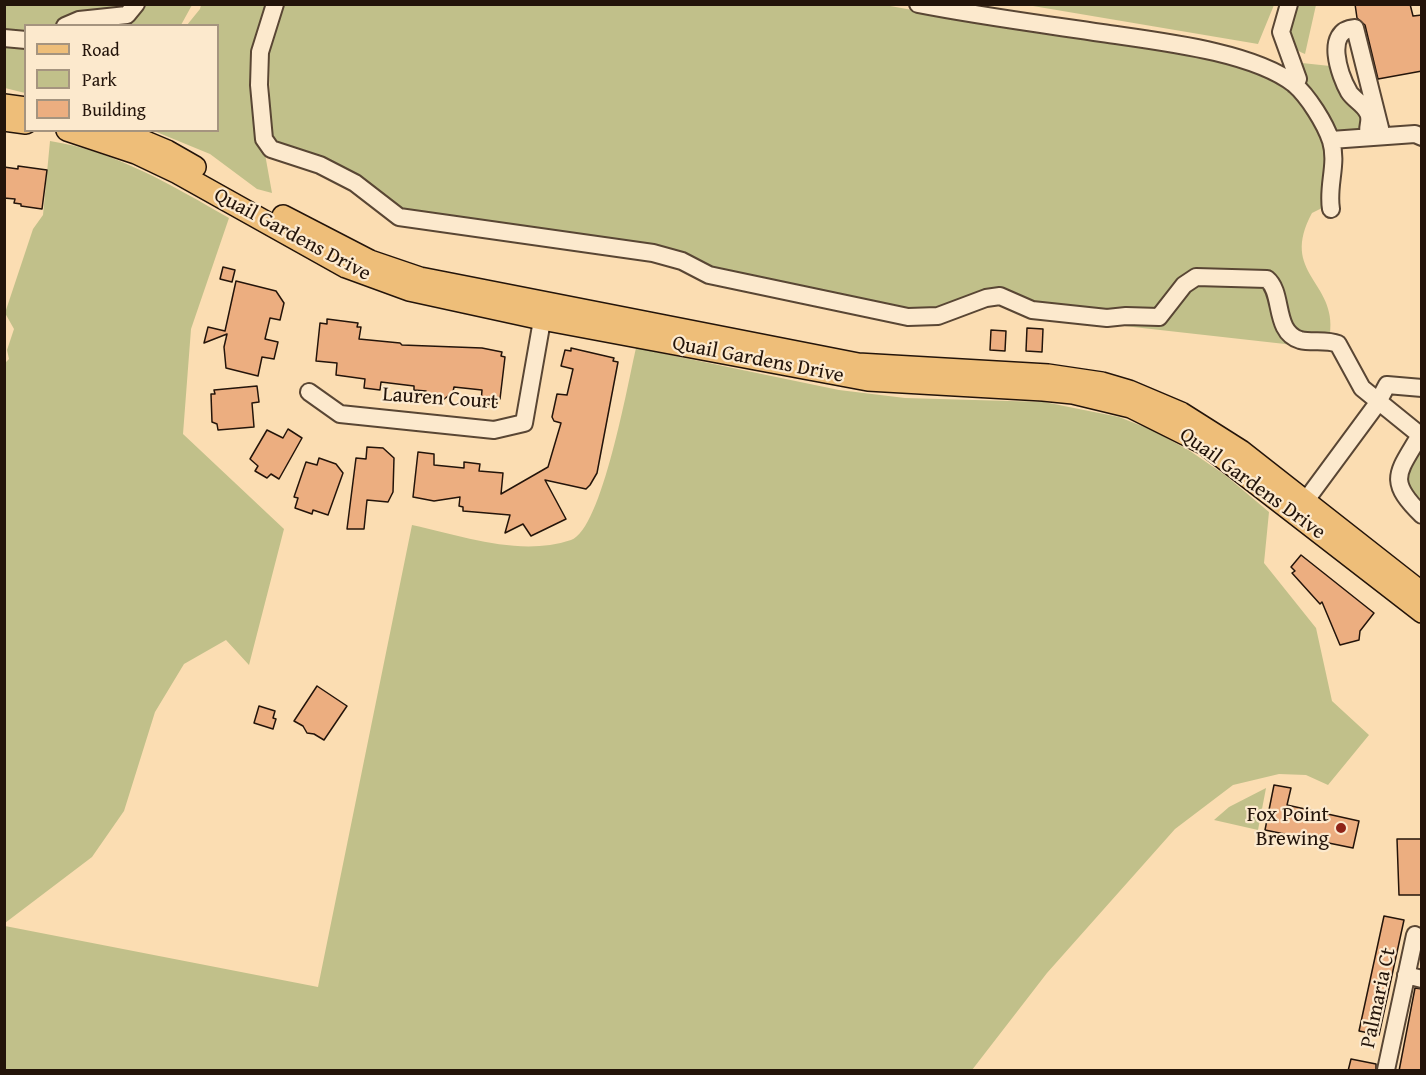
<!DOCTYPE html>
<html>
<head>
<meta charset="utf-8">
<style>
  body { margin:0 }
  #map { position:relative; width:1426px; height:1075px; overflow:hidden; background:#fbddb2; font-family:"Gentium Book Plus",serif }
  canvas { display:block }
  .frame { position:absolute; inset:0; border:6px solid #23140a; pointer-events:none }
  .legend { position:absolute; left:24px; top:24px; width:195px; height:108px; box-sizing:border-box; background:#fce9cd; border:2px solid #a5947f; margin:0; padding:8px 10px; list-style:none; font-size:18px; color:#23140a }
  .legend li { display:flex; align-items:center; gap:12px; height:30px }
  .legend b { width:30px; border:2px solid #a5947f }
</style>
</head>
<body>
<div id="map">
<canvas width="1426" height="1075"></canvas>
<div class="frame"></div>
<ul class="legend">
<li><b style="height:8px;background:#eebe79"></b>Road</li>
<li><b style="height:16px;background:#c1c08a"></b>Park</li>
<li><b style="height:16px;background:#ecae80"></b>Building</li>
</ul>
</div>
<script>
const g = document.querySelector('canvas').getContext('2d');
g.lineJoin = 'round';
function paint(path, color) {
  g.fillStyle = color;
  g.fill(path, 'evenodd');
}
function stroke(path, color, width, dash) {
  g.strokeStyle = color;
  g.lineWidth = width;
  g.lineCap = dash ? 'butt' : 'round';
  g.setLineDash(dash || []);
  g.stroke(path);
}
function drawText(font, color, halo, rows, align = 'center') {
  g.font = font + ' "Gentium Book Plus",serif';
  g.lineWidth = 4.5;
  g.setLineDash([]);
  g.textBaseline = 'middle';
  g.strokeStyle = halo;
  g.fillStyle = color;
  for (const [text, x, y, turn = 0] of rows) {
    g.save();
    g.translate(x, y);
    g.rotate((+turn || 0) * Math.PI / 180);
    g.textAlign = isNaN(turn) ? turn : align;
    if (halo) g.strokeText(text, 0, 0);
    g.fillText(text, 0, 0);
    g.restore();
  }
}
paint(new Path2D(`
  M878 4C918 10 959 20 999 26 1040 32 1080 38 1121 44 1174 51 1252 56 1294 93 1328 123 1328 166 1324 207L1312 213C1279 274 1337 281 1330 334L1301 348 1285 344 1053 318 1002 296 944 310 912 313 708 270 405 214 282 148 270 138 269 42 281 5Z
  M4 5H192L181 25 26 26 25 93 5 88Z
  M201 5H272L258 34 265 154 272 193 257 189 210 154 154 131 218 130V26L187 25 200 9Z
  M1027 5H1274L1258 44Z
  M1296 5H1316L1305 54C1282 46 1290 23 1296 5Z
  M1302 63 1330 66 1363 111V128L1335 133 1305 88 1299 64Z
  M50 141C115 151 173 186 229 218L191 329 183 434 284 529 249 665 226 640 184 664 155 712 124 811 92 857 5 923 4 364 9 359 7 350 14 329 5 313 33 229 43 215Z
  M636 348 839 390 905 398 1044 402 1119 417 1152 430 1190 451 1225 475 1269 512 1264 563 1316 628 1332 701 1369 735 1328 785 1306 775 1279 774 1233 785 1175 829 1047 973 972 1070H5V926L318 987 412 525C463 536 520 557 571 540 602 530 628 382 636 348Z
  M1421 445V506L1402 480Z
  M1266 788 1258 830 1214 820 1229 807Z`), '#c1c08a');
const building = new Path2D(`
  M1355 4H1410L1413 16 1422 15V71L1378 79 1365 25 1357 18Z
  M18 166 47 170 42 209 21 206V204L14 203 15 199 4 198V167L18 169Z
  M223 267 235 270 232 282 220 279Z
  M236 281 276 291 284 303 280 320 270 318 265 339 278 342 274 359 262 357 258 376 226 368 224 347 227 334 204 343 208 327 225 331Z
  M327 319 358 323 357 327H361L359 339 400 343 402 345 482 348 502 352 501 356 505 357 500 399H497V405L481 403 482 390 454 387 453 392 443 400 425 398 426 391 414 390V386L381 382 380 390 364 388 365 379 336 375 337 363 316 361 320 323 327 324Z
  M1027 328 1043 329 1042 352 1026 351Z
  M991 330 1006 331 1005 351 990 350Z
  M571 348 614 358 613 361 618 362 597 473 590 485 586 489 545 480 566 519 531 536 523 524 505 533 510 515 463 511V507L459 506 460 497 434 501 413 497 418 452 434 454V465L464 468V462L480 464 479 471 503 473 501 494 548 467 561 423 554 421 552 417 557 394 567 395 573 369 561 366 565 350 571 351Z
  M257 386 259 402 252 403 254 427 218 430 217 424 212 422 211 394H215L214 390Z
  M288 429 302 438 279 479 271 474 267 478 255 471 258 466 250 459 267 430 283 438Z
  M367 447 383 448 394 458 393 492 388 502 367 500 364 529H347L356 458 366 459Z
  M319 458 336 464 343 473 328 515 313 510 312 514 295 508 298 498 294 497 306 462 317 465Z
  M1301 555 1374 613 1360 631 1359 640 1340 645 1322 602 1320 604 1292 573 1295 571 1291 567Z
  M317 686 347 706 324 740 314 734 307 733 303 726 294 721Z
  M259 706 275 711 273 718 276 719 273 729 254 723Z
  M1274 785 1291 788 1287 805 1359 821 1353 848 1265 830Z
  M1397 839H1422V895H1399Z
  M1384 916 1404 920 1379 1035 1359 1031Z
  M1415 988 1422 989V1071H1399Z
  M1351 1059 1376 1064V1071H1348Z`);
paint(building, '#ecae80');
stroke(building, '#23140a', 1.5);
const minor = new Path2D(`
  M275 4 260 52 259 85 264 139 271 149 320 165 355 183 399 217 653 253 682 261 709 275 908 317 938 316 986 298 1000 296 1032 310 1107 318 1126 316 1159 317 1184 285 1196 277 1267 279C1284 293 1273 332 1300 340 1312 343 1326 339 1338 344L1362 388 1420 435C1398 473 1386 480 1422 515
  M918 4C979 16 1041 24 1102 33 1155 41 1252 51 1294 84 1308 96 1325 123 1331 141 1338 164 1327 186 1331 209
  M1289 4 1281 32 1298 79 1295 85
  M65 26 79 20 127 15 136 4
  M4 38 26 40
  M1369 135C1366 127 1372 121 1368 113 1364 104 1354 100 1349 92 1340 76 1323 30 1355 28L1380 128 1377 136
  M1331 140 1415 134 1422 137
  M309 392 340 414 494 430 524 423 544 309
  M1298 511 1377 404 1387 385 1422 388
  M1406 975 1422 979
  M1386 1070 1415 935`);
const major = new Path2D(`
  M4 105 26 108
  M4 120 26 123
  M67 130 136 153 178 173 346 267 409 290 542 319 868 380 1043 390 1073 393 1131 407 1205 444 1422 612
  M117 130 167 151 195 167
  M283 216 370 261 420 278 858 364 1048 375 1102 383 1129 391 1181 413 1241 451 1422 593`);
stroke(minor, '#594634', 20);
stroke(major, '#23140a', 24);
stroke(minor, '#fce9cd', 16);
stroke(major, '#eebe79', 21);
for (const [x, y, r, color] of [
  [1341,828,6,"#8f2418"]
]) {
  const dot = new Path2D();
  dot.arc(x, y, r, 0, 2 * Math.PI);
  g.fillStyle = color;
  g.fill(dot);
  stroke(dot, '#fce9cd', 2);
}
drawText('21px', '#23140a', '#fce9cd', [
  ["Quail Gardens Drive",292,235,28],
  ["Quail Gardens Drive",758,360,11],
  ["Lauren Court",440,399,4],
  ["Quail Gardens Drive",1252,484,36],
  ["Palmaria Ct",1379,998,-78]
]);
drawText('21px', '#23140a', '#fce9cd', [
  ["Fox Point",1329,816],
  ["Brewing",1329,840]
], 'right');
</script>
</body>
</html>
